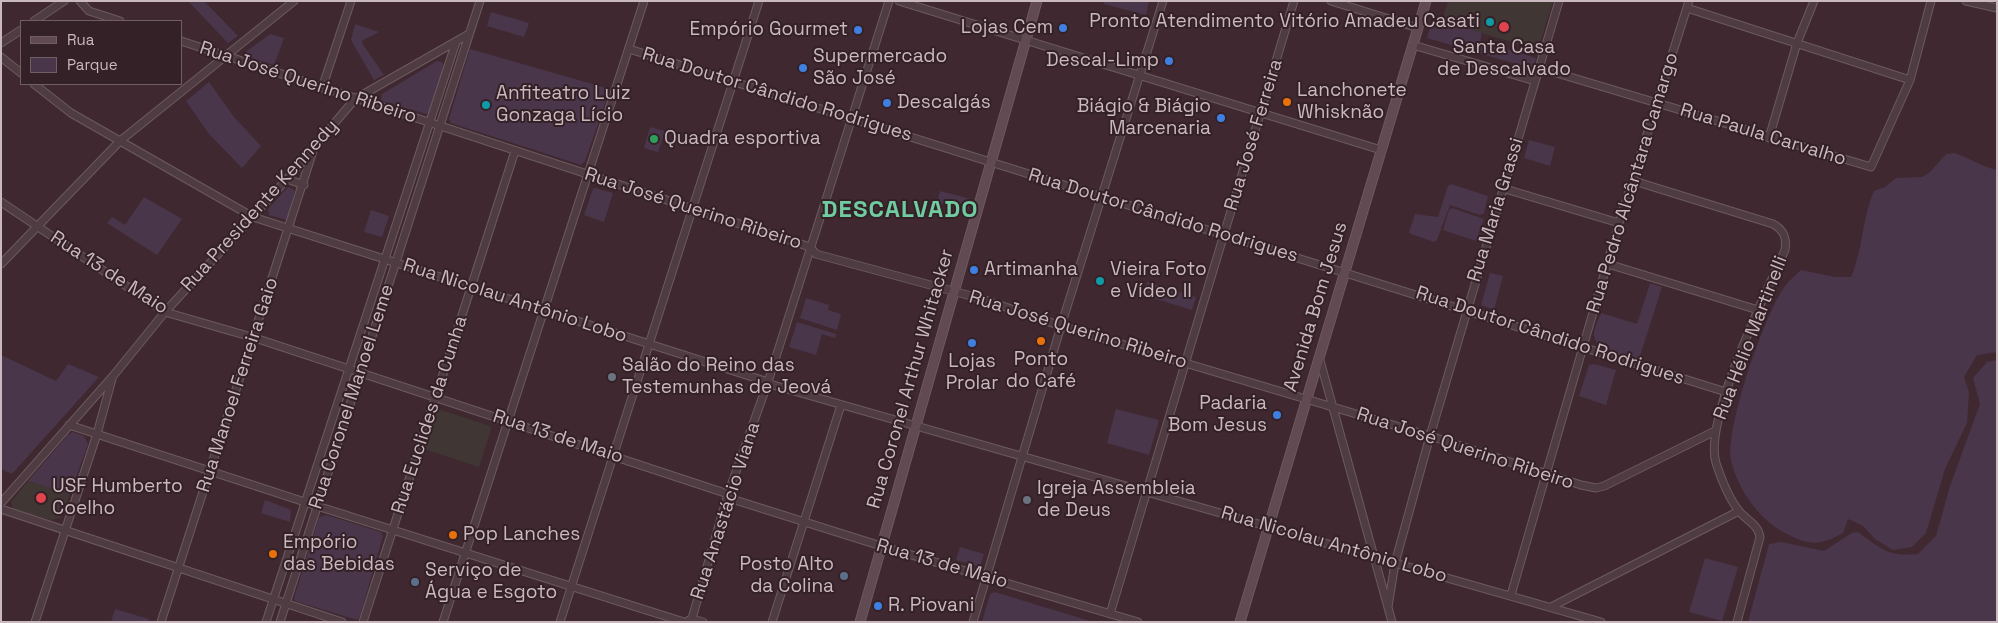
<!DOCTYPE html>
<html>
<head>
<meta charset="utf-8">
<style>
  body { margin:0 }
  #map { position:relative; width:1998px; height:623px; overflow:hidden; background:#3f2830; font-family:"Space Grotesk",sans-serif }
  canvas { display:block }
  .frame { position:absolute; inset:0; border:2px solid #c9b9be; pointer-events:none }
  .legend { position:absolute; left:20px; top:20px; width:162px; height:65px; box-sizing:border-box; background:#342127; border:1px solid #705e63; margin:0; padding:6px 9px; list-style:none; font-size:15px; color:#c9b9be }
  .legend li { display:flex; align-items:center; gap:10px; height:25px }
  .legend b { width:25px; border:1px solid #705e63 }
</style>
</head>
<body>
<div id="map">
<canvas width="1998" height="623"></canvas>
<div class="frame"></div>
<ul class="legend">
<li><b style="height:6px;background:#614a51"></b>Rua</li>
<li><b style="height:14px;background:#4a364a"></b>Parque</li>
</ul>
</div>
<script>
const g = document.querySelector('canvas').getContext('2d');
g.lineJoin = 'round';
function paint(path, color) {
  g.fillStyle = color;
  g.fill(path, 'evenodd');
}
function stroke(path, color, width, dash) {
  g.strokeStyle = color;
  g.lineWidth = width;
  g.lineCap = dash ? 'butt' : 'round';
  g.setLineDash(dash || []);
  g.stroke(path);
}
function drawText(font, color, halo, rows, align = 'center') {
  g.font = font + ' "Space Grotesk",sans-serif';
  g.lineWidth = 4;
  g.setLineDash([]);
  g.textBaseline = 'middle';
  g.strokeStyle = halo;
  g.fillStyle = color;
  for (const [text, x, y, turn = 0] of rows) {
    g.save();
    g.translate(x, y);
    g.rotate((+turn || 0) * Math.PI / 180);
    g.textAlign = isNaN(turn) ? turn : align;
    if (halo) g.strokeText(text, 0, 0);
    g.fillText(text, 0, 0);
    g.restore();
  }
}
paint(new Path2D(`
  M1448 1H1553L1538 50 1442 21Z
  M435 408 490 426 491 430 479 467 421 448Z
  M28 481 70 494 60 518 51 520 14 510 11 502Z`), '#403633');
paint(new Path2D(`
  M188 1H204L238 36 228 43Z
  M1104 1H1149L1146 15 1104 4Z
  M491 12 529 23 524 37 487 26Z
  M1433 18 1482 33 1480 41 1536 58 1533 69 1427 38Z
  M355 24 379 32 363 40 362 43 384 75 374 80 351 40Z
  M270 34 284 38 274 65 245 56 244 53Z
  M470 49 610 89 585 161 581 165 451 123 449 119Z
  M437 61 442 62 444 67 429 113 426 114 381 101 382 94Z
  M209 82 234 117 261 146 242 168 209 134 186 101Z
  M650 127 665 131 658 152 644 148Z
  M1529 140 1555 147 1550 166 1524 158Z
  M1955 153C1969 158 1982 167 1997 170V352L1977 355 1964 377 1969 392 1967 423 1945 469 1926 533 1912 547 1893 550 1875 539 1863 526 1848 519 1843 533C1818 547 1808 545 1783 532 1758 518 1737 488 1731 460 1725 428 1764 317 1783 289 1787 282 1795 276 1801 270L1835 277H1851C1863 250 1862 218 1874 191L1885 187 1896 178 1922 177 1929 173 1946 154Z
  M1451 184 1488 196 1484 213 1480 215 1450 205 1437 240 1434 242 1411 234 1409 232 1415 214 1438 217 1448 186Z
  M288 187 294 190V193L287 220 269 215 268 209Z
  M595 188 613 193 604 222 584 215 593 189Z
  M940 191 971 199 968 211 937 202Z
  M144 197 182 219 157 255 107 223 112 217 125 225Z
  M1452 208 1484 219 1476 241 1443 230 1449 210Z
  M371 210 389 216 382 237 364 232Z
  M1490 273 1503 276 1494 310 1481 305Z
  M1147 282 1196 297 1192 310 1143 295Z
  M1650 283 1662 287 1639 359C1626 356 1596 352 1594 336 1593 329 1599 319 1601 313L1637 324Z
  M806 298 829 305 828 310 841 314 837 330 800 318Z
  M797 322 836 334 835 338 822 334 816 355 789 347Z
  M1 355 56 381 68 364 99 377 12 474 1 469Z
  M1997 360V622H1748L1769 544 1781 542 1824 551 1852 533 1858 532C1881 549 1889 557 1918 554L1936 536 1950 486 1980 404 1973 378 1987 362Z
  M1594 364 1616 370 1606 405 1579 396 1589 365Z
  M1116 409 1159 420 1149 455 1107 443Z
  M73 432 84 436 88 444 70 494 28 481 68 435Z
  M265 500 291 510 290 522 261 513Z
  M326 515 381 532 383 536 360 616 357 620 295 601 294 598 319 517Z
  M960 547 984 554 980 567 956 560Z
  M1705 558 1738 567 1722 621 1689 612Z
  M995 592 1093 622H982L990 594Z
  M115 609 149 619 148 622H111Z`), '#4a364a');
const street = new Path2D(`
  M80 1 89 11 120 21
  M899 1 1381 150
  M1331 1 1418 28
  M1966 1 1997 8
  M1687 8 1910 80
  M34 21 64 1
  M181 41 810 247 816 254 982 299 1061 326 1430 436 1581 485 1596 488 1604 486 1715 431
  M1 43 21 30
  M1413 45 1535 81
  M629 49 1726 392
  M1 57 21 73
  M1540 68 1871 167 1910 80 1931 1
  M34 84 71 113 253 217 768 382 773 385 1601 622
  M322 88 351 1
  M1769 138 1797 43 1814 1
  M287 179 304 185
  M1634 181 1773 224C1784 230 1787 238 1785 250 1766 293 1703 421 1716 463 1721 478 1729 499 1739 511 1747 521 1758 524 1760 537L1737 622
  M1502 188 1619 223
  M1 202 165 312 255 338 728 494 735 500 881 546 1138 622
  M1 264 120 141 294 1
  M1608 264 1758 310
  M1319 357 1392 622
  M69 425 317 506 684 622
  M1 503 113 376 165 312 287 179 355 99 469 34
  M1 509 342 622
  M1511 595 1619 223 1689 1
  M1388 607 1395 563 1430 436 1559 1
  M1551 607 1739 511
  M1110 614 1294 1
  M689 620 692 619 703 622
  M35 622 97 434 112 379
  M161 622 313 151
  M266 622 456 42
  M280 622 480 1
  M363 622 515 151
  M443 622 644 1
  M560 622 759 1
  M691 622 728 494 768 382 889 1
  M772 622 841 405
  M973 622 1061 326 1163 1`);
const secondary = new Path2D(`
  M860 622 1037 1
  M1240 622 1426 1`);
stroke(street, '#6c5a60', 9);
stroke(secondary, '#6c5a60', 11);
stroke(street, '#4f3c42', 7);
stroke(secondary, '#614a51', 9);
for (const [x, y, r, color] of [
  [1490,22,5,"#0f9aa8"],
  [1504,27,6,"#e0444e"],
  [1063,28,5,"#3f7fe0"],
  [858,30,5,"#3f7fe0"],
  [1169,61,5,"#3f7fe0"],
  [803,68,5,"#3f7fe0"],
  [1287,102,5,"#e8710a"],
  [887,103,5,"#3f7fe0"],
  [486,105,5,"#0f9aa8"],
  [1221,118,5,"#3f7fe0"],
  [654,139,5,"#2e9e5b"],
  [974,270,5,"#3f7fe0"],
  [1100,281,5,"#0f9aa8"],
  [1041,341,5,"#e8710a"],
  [972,343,5,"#3f7fe0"],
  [612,377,5,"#6b7280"],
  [1277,415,5,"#3f7fe0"],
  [41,498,6,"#e0444e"],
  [1027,500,5,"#6b7280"],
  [453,535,5,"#e8710a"],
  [273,554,5,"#e8710a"],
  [844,576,5,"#5c6f8a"],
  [415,582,5,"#5c6f8a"],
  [878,606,5,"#3f7fe0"]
]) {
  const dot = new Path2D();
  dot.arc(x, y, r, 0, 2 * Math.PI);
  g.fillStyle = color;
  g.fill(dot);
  stroke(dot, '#342127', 2);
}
drawText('19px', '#c9b9be', '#342127', [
  ["Pronto Atendimento Vitório Amadeu Casati",1480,22,"right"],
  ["Lojas Cem",1053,28,"right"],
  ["Empório Gourmet",848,30,"right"],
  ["Santa Casa",1504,48,"center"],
  ["de Descalvado",1504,70,"center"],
  ["Supermercado",813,57],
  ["São José",813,79],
  ["Descal-Limp",1159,61,"right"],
  ["Lanchonete",1297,91],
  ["Whisknão",1297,113],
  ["Anfiteatro Luiz",496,94],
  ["Gonzaga Lício",496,116],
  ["Descalgás",897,103],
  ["Biágio & Biágio",1211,107,"right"],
  ["Marcenaria",1211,129,"right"],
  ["Quadra esportiva",664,139],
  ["Artimanha",984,270],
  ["Vieira Foto",1110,270],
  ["e Vídeo II",1110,292],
  ["Ponto",1041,360,"center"],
  ["do Café",1041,382,"center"],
  ["Lojas",972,362,"center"],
  ["Prolar",972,384,"center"],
  ["Salão do Reino das",622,366],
  ["Testemunhas de Jeová",622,388],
  ["Padaria",1267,404,"right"],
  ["Bom Jesus",1267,426,"right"],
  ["USF Humberto",52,487],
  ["Coelho",52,509],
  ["Igreja Assembleia",1037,489],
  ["de Deus",1037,511],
  ["Pop Lanches",463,535],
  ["Empório",283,543],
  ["das Bebidas",283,565],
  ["Posto Alto",834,565,"right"],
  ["da Colina",834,587,"right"],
  ["Serviço de",425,571],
  ["Água e Esgoto",425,593],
  ["R. Piovani",888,606]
], 'left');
drawText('19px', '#c9b9be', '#342127', [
  ["Rua José Querino Ribeiro",308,83,18],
  ["Rua Doutor Cândido Rodrigues",777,95,17],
  ["Rua José Ferreira",1254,135,-73],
  ["Rua Paula Carvalho",1763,135,17],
  ["Rua Pedro Alcântara Camargo",1633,183,-73],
  ["Rua Presidente Kennedy",260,206,-48],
  ["Rua José Querino Ribeiro",693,209,18],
  ["Rua Maria Grassi",1496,210,-73],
  ["Rua Doutor Cândido Rodrigues",1163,216,17],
  ["Rua 13 de Maio",109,273,33],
  ["Rua Nicolau Antônio Lobo",515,301,18],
  ["Avenida Bom Jesus",1316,307,-73],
  ["Rua José Querino Ribeiro",1078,330,17],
  ["Rua Doutor Cândido Rodrigues",1550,336,18],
  ["Rua Hélio Martinelli",1751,338,-69],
  ["Rua Coronel Arthur Whitacker",911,379,-74],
  ["Rua Manoel Ferreira Gaio",238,385,-72],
  ["Rua Coronel Manoel Leme",352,397,-72],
  ["Rua Euclides da Cunha",430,415,-72],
  ["Rua 13 de Maio",558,437,18],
  ["Rua José Querino Ribeiro",1465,449,18],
  ["Rua Anastácio Viana",726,511,-72],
  ["Rua Nicolau Antônio Lobo",1334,545,16],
  ["Rua 13 de Maio",942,564,16]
]);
g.letterSpacing = '1px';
drawText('bold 24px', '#70cca0', '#342127', [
  ["DESCALVADO",900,210]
]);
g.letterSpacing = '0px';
</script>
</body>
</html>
